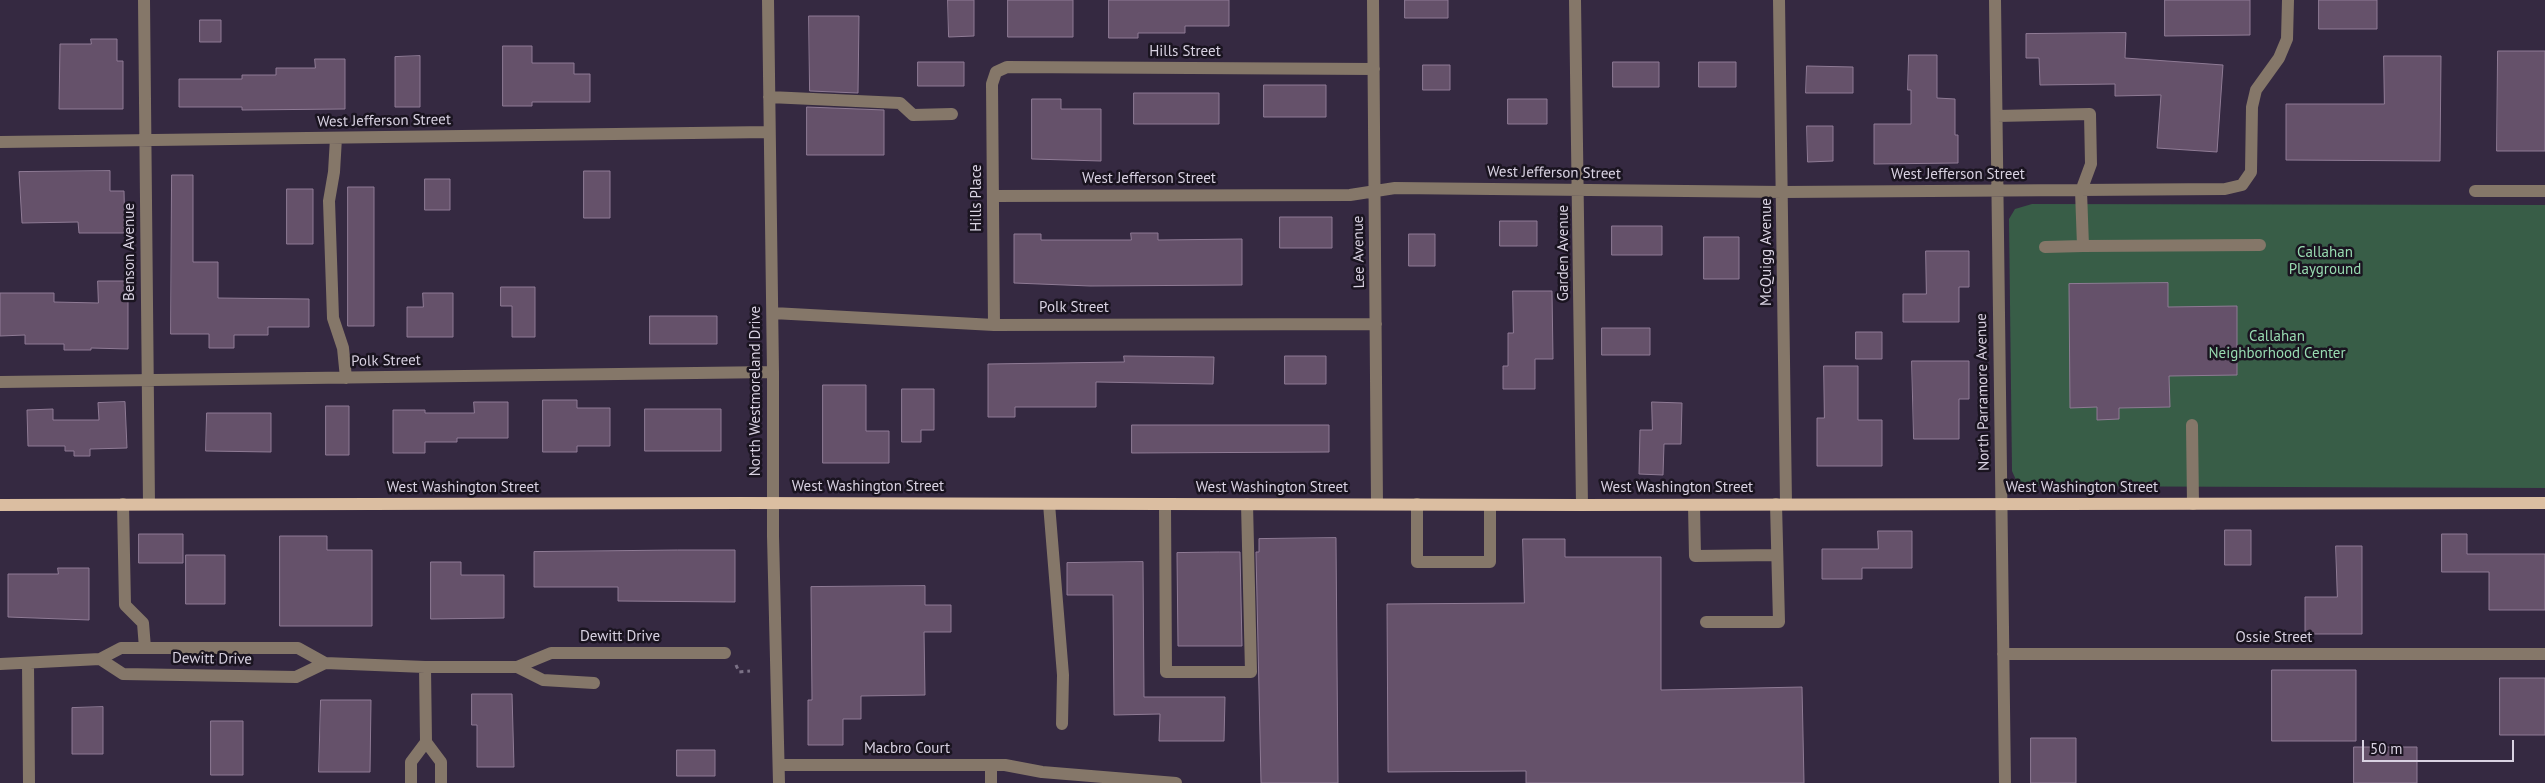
<!DOCTYPE html>
<html>
<head>
<meta charset="utf-8">
<style>
  body { margin:0 }
  #map { position:relative; width:2545px; height:783px; overflow:hidden; background:#352941; font-family:"PT Sans",sans-serif }
  canvas { display:block }
  .scale { position:absolute; left:2362px; top:740px; width:152px; height:22px; box-sizing:border-box; border:2px solid #d9d2e2; border-top:0; padding-left:6px; font-size:15px; line-height:18px; white-space:nowrap; color:#d9d2e2; -webkit-text-stroke:4px #1a1420; paint-order:stroke }
</style>
</head>
<body>
<div id="map">
<canvas width="2545" height="783"></canvas>
<div class="scale">50 m</div>
</div>
<script>
const g = document.querySelector('canvas').getContext('2d');
g.lineJoin = 'round';
function paint(path, color) {
  g.fillStyle = color;
  g.fill(path, 'evenodd');
}
function stroke(path, color, width, dash) {
  g.strokeStyle = color;
  g.lineWidth = width;
  g.lineCap = dash ? 'butt' : 'round';
  g.setLineDash(dash || []);
  g.stroke(path);
}
function drawText(font, color, halo, rows, align = 'center') {
  g.font = font + ' "PT Sans",sans-serif';
  g.lineWidth = 5;
  g.setLineDash([]);
  g.textBaseline = 'middle';
  g.strokeStyle = halo;
  g.fillStyle = color;
  for (const [text, x, y, turn = 0] of rows) {
    g.save();
    g.translate(x, y);
    g.rotate((+turn || 0) * Math.PI / 180);
    g.textAlign = isNaN(turn) ? turn : align;
    if (halo) g.strokeText(text, 0, 0);
    g.fillText(text, 0, 0);
    g.restore();
  }
}
paint(new Path2D(`
  M2032 204 2545 205V488L2025 486 2016 480 2012 471 2009 219 2015 209Z`), '#385d47');
const building = new Path2D(`
  M948 0H974V36L949 37Z
  M1008 0H1073V37H1008Z
  M1109 0H1229V26H1185V33H1138V38H1109Z
  M1405 0H1448V18H1405Z
  M2165 0H2250V35L2165 36Z
  M2319 0H2377V29H2319Z
  M809 16H859L858 93 810 91Z
  M200 20H221V42H200Z
  M2126 33 2125 58 2223 65 2217 152 2157 148 2161 95 2115 96V84L2040 85 2039 58H2026V34Z
  M91 39H117V61H123V109H59L60 44H91Z
  M503 46H532V63H574V74H590V102H532V106H503Z
  M2498 51H2545V151H2497Z
  M1909 55H1937V98L1955 99V135H1958V163L1874 164V124H1911V90H1908Z
  M420 56V107H395V57Z
  M2384 56H2441L2440 161 2286 160V104H2384Z
  M315 59H345V109L242 110V107H179V79H242V75H276V68H315Z
  M918 62H964V86H918Z
  M1613 62H1659V87H1613Z
  M1699 62H1736V87H1699Z
  M1423 65H1450V90H1423Z
  M1807 66 1853 67V93H1806Z
  M1264 85H1326V117H1264Z
  M1134 93H1219V124H1134Z
  M1032 99H1061V109H1101V161L1032 159Z
  M1508 99H1547V124H1508Z
  M807 107 884 110V155H807Z
  M1807 126H1833V161L1808 162Z
  M110 171V191H124L125 233H79L78 222 22 223 19 172Z
  M584 171H610V218H584Z
  M172 175H193V262H218V298L309 299V327H268V335H234V348H209V334H171Z
  M425 179H450V210H425Z
  M348 187H374V326H348Z
  M287 189H313V244H287Z
  M1280 217H1332V248H1280Z
  M1500 221H1537V246H1500Z
  M1612 226H1662V255H1612Z
  M1131 233H1158V240L1242 239V285L1090 286 1014 283V234H1041V240H1131Z
  M1409 234H1435V266H1409Z
  M1704 237H1739V279H1704Z
  M1926 251H1969V287H1959V322H1903V294H1926Z
  M98 281H128V349L91 348V350H64V344H25V335L0 336V293H54V302L98 303Z
  M2168 283V307L2237 306V375L2169 376 2170 407 2119 408V419L2097 420V407L2070 408 2069 284Z
  M501 287H535V337H512V306H501Z
  M1513 291H1552L1553 359H1535V389H1503V366H1508V333H1513Z
  M423 293H453V337H407V307H423Z
  M650 316H717V344H650Z
  M1602 328H1650V355H1602Z
  M1856 332H1882V359H1856Z
  M1124 356 1214 357 1213 384 1096 382V407H1015V417H988V364L1124 362Z
  M1285 356H1326V384H1285Z
  M1912 361H1969V399H1959V439H1914Z
  M1824 366H1858V420H1882V466H1817V418H1824Z
  M823 385H866V431H889V463H823Z
  M902 389H934V430H921V442H902Z
  M543 400H577V408H610V446H577V452H543Z
  M125 402 127 448 90 449V456H74V451H65V446H28L27 410 53 409V420H99L98 403Z
  M474 402H508V438H457V442H425V453H393V410H425V413H474Z
  M1652 402 1682 403 1681 444H1664L1663 475 1639 474 1640 430H1652Z
  M326 406H349V455H326Z
  M645 409H721V451H645Z
  M207 413H271V452L206 451Z
  M1132 425H1329V452L1132 453Z
  M2225 530H2251V565H2225Z
  M1878 531H1912V568H1862V579H1822V549H1878Z
  M139 534H183V563H139Z
  M2442 534H2467V554H2545V610H2489V572H2442Z
  M280 536H327V550H372V626H280Z
  M1336 538 1338 783H1261L1256 552H1259V539Z
  M1523 539H1565V557H1661V690L1802 687 1804 783H1526V771L1388 772 1387 604 1524 603Z
  M2336 546H2362V634H2305V597H2337Z
  M678 550H735V602L618 601V587H534V552Z
  M1220 552H1240L1242 646H1178L1177 553Z
  M186 555H225V604H186Z
  M431 562H461V575H504V618L431 619Z
  M1143 562 1144 697H1225L1224 741H1159L1160 714 1114 715 1113 595H1067V563Z
  M58 568H89V620L8 617V574H58Z
  M925 586V605H951V632H924L925 695 861 696V719H843V745H808V700H812L811 587Z
  M2272 670H2356V741H2272Z
  M2500 678H2545V735H2500Z
  M472 694H512L514 767H477V725H472Z
  M321 700H371L370 772H319Z
  M103 707V754H72V708Z
  M211 721H243V775H211Z
  M2031 738H2076V783H2031Z
  M2354 747H2417V783H2354Z
  M677 750H715V776H677Z`);
paint(building, '#65516a');
stroke(building, '#8f7b95', 1);
stroke(new Path2D(`
  M736 665 739 672 750 671`), '#7b7186', 3, [4, 4]);
stroke(new Path2D(`
  M144 0 149 504
  M768 0 773 372V536L779 783
  M1373 0 1377 504
  M1575 0 1582 505
  M1779 0 1786 504
  M1995 0 2005 783
  M769 97 900 103 913 115 952 114
  M1997 116 2090 114 2091 164 2081 191 2083 246 2260 245
  M336 138 334 172 329 201 333 318 343 348 346 378
  M0 142 769 132
  M2475 191H2545
  M993 196 1350 195 1395 188 1783 192 2225 189 2242 185 2251 172 2252 107 2256 90 2279 58 2287 39 2288 0
  M2045 247 2083 246
  M773 313 994 325 1376 324
  M994 325 992 84 996 72 1007 67 1374 69
  M0 382 773 372
  M2192 425 2193 504
  M123 504 125 605 143 623 145 648
  M1049 504 1063 675 1062 724
  M1165 504 1166 672H1251L1247 504
  M1417 504V562H1490V505
  M1694 505 1695 556 1777 555
  M1706 622H1779L1776 504
  M121 648H298L325 663 296 677 123 674 100 659Z
  M2003 654H2545
  M325 663 425 667H517L551 653H725
  M0 664 100 659
  M28 664 29 783
  M425 667 426 742 441 762V783
  M517 667 543 680 594 683
  M779 765H1005L1042 772 1176 783
  M991 765V783
  M411 783V762L426 742`), '#857769', 12);
stroke(new Path2D(`
  M0 505 740 503 1582 505 2545 503`), '#dbbea1', 12);
drawText('15px', '#d9d2e2', '#1a1420', [
  ["Hills Street",1185,52],
  ["West Jefferson Street",384,121,-1],
  ["West Jefferson Street",1554,173,1],
  ["West Jefferson Street",1958,175],
  ["West Jefferson Street",1149,179],
  ["Hills Place",977,198,-90],
  ["Benson Avenue",130,252,-90],
  ["Lee Avenue",1359,252,-91],
  ["McQuigg Avenue",1767,252,-90],
  ["Garden Avenue",1564,253,-90],
  ["Polk Street",1074,308],
  ["Polk Street",386,361,-1],
  ["North Westmoreland Drive",756,391,-90],
  ["North Parramore Avenue",1983,392,-91],
  ["West Washington Street",868,487],
  ["West Washington Street",463,488],
  ["West Washington Street",1272,488],
  ["West Washington Street",1677,488],
  ["West Washington Street",2082,488],
  ["Dewitt Drive",620,637],
  ["Ossie Street",2274,638],
  ["Dewitt Drive",212,659,1],
  ["Macbro Court",907,749]
]);
drawText('15px', '#98dbb1', '#1a1420', [
  ["Callahan",2325,253],
  ["Playground",2325,270],
  ["Callahan",2277,337],
  ["Neighborhood Center",2277,354]
]);
</script>
</body>
</html>
